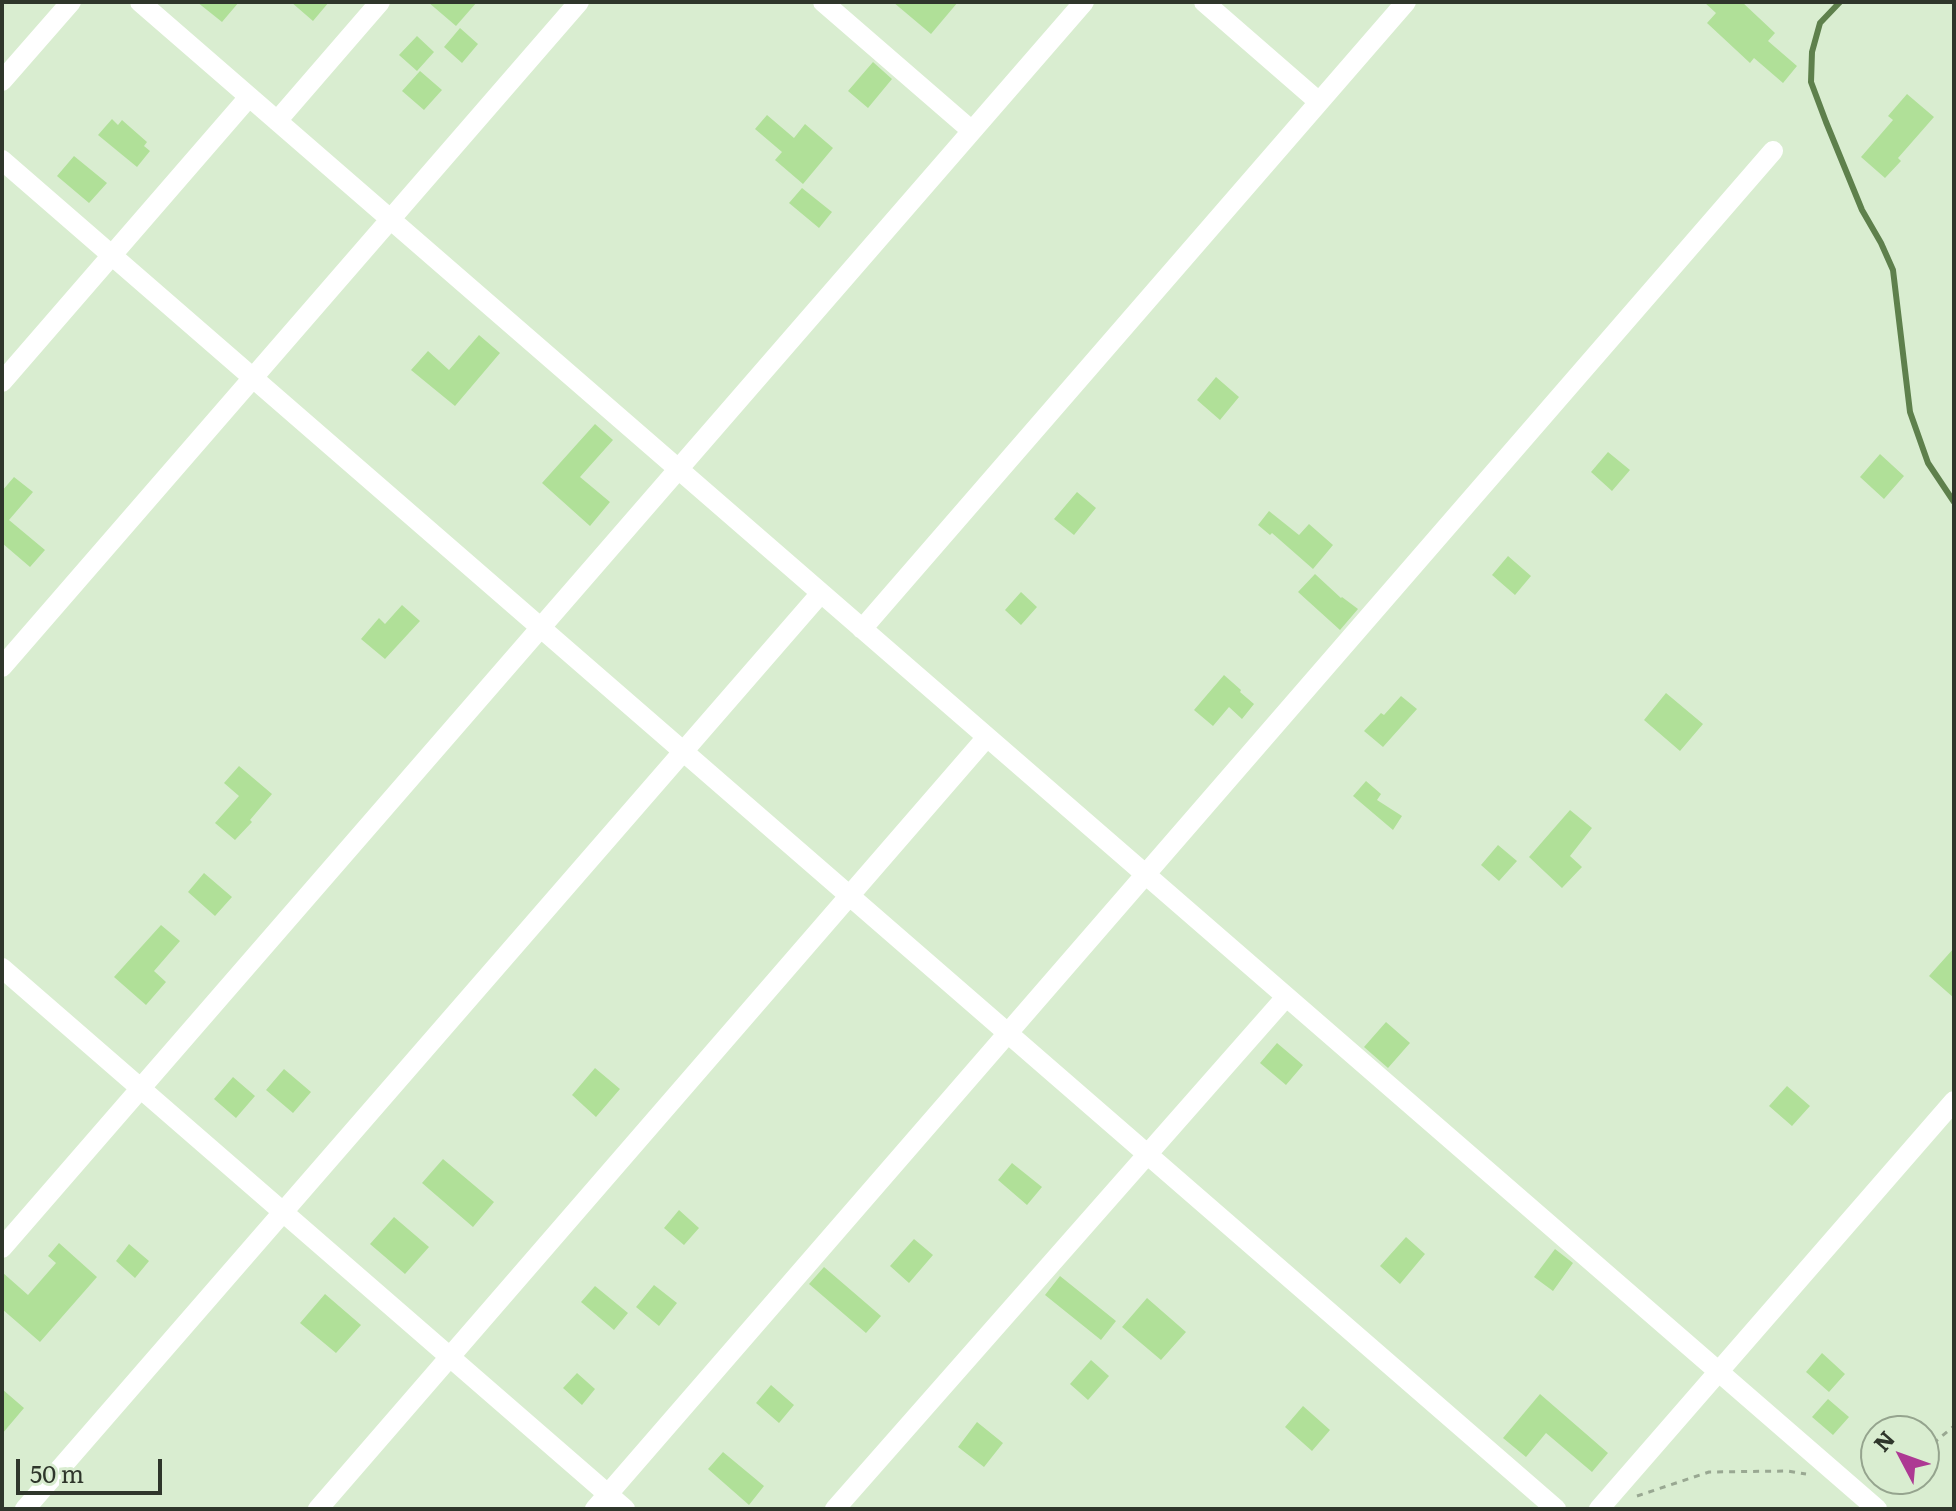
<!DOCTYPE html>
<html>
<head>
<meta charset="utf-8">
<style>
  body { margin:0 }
  #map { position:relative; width:1956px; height:1511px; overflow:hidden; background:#d9edd0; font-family:Literata,serif }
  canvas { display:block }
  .frame { position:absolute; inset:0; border:4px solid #2f362b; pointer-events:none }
  .north { position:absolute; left:1860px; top:1415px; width:80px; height:80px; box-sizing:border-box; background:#d9edd0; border:2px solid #95a48e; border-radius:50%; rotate:311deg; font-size:22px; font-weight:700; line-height:32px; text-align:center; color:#2f362b }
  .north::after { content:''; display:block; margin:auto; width:28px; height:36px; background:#ad3993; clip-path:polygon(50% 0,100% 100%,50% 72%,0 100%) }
  .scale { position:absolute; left:16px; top:1459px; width:146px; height:36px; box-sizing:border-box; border:4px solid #2f362b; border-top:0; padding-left:10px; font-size:24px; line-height:28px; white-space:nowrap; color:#2f362b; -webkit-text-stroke:6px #d9edd0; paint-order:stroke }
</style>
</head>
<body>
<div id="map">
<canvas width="1956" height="1511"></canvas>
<div class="frame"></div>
<div class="north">N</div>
<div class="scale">50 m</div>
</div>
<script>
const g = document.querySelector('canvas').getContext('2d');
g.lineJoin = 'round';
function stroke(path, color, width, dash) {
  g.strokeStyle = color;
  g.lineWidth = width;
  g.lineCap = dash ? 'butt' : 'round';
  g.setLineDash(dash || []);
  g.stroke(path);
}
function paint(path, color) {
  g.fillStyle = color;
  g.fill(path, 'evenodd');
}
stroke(new Path2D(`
  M1840 2 1820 23 1812 52 1811 82 1826 122 1862 210 1881 243 1893 270 1910 412 1928 463 1954 502`), '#5e804c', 6);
paint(new Path2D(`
  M197 2H239L222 22Z
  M291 2H329L313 21Z
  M428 2H477L456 26Z
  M893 2H958L931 34Z
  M1704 2H1742L1775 33 1768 41 1797 66 1783 83 1754 58 1750 63 1707 23 1716 13Z
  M460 28 478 44 462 63 444 47Z
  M417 36 434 52 417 71 399 55Z
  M873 62 892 79 868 108 848 91Z
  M420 71 442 90 424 110 402 91Z
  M1907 94 1934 117 1898 158 1901 161 1885 178 1861 157 1893 120 1888 116Z
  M767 115 794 138 805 124 833 148 803 184 775 160 782 152 755 129Z
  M112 119 118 125 122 120 147 142 144 146 150 151 137 167 98 135Z
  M74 156 107 183 89 203 57 176Z
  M802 188 832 212 819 228 789 203Z
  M479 335 500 353 455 406 411 370 428 351 449 370Z
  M1216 377 1239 397 1220 420 1197 400Z
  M595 424 613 440 580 477 610 502 590 526 542 483Z
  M1608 452 1630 470 1612 491 1591 472Z
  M1880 454 1904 476 1884 499 1860 477Z
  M14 477 33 492 9 520 45 550 30 567 2 543V491Z
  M1077 492 1096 508 1074 535 1054 519Z
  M1269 511 1299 535 1309 524 1333 545 1313 569 1272 533 1270 535 1258 525Z
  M1508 556 1531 576 1515 595 1492 575Z
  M1315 574 1341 598 1342 597 1358 609 1340 630 1298 592Z
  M1021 592 1037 607 1021 625 1005 610Z
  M402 605 420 621 385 659 361 639 379 618 385 624Z
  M1224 675 1241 690 1240 692 1254 704 1242 719 1229 707 1213 726 1194 710Z
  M1666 693 1703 724 1680 751 1644 720Z
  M1401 696 1417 709 1383 747 1364 731 1381 713 1384 715Z
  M239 766 272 794 250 820 252 822 235 840 215 823 239 796 224 783Z
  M1366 781 1381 794 1377 800 1402 816 1393 830 1353 796Z
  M1570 810 1592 828 1570 856 1582 867 1562 888 1529 857Z
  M1498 845 1517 861 1499 881 1481 865Z
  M204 873 232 897 215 916 188 892Z
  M161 925 180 941 154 971 166 982 146 1005 114 977Z
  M1954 948V998L1929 976Z
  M1386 1022 1410 1043 1388 1068 1364 1047Z
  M1277 1043 1303 1065 1286 1085 1260 1063Z
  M595 1068 620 1089 596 1117 572 1095Z
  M284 1069 311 1092 293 1113 266 1090Z
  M233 1077 255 1096 236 1118 214 1099Z
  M1787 1086 1810 1106 1792 1126 1769 1106Z
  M443 1159 494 1202 473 1227 422 1183Z
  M1012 1163 1042 1187 1027 1205 998 1180Z
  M679 1210 699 1228 684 1245 664 1228Z
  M394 1217 429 1247 405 1274 370 1244Z
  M1406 1237 1425 1254 1400 1284 1380 1266Z
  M914 1239 933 1255 909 1283 890 1266Z
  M59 1243 97 1277 40 1342 2 1309V1272L28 1295 56 1263 48 1256Z
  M129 1244 149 1261 135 1278 116 1261Z
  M1555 1249 1573 1263 1553 1291 1534 1277Z
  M824 1267 881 1316 866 1333 809 1284Z
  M1060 1276 1116 1321 1101 1340 1045 1295Z
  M654 1285 677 1303 659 1326 636 1307Z
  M595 1286 628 1313 614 1330 581 1302Z
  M325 1294 361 1325 336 1353 300 1323Z
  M1147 1298 1186 1332 1161 1360 1122 1327Z
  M1822 1353 1845 1374 1829 1392 1806 1372Z
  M1091 1360 1109 1376 1088 1400 1070 1384Z
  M577 1373 595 1389 582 1405 563 1388Z
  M771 1385 794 1405 779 1423 756 1403Z
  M2 1389 24 1408 2 1434Z
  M1540 1394 1608 1453 1592 1472 1546 1433 1526 1457 1503 1438Z
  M1828 1399 1849 1417 1833 1435 1812 1417Z
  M1303 1406 1330 1430 1312 1451 1285 1427Z
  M977 1422 1003 1443 984 1467 958 1447Z
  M723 1452 764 1486 749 1505 708 1469Z`), '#b0e098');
stroke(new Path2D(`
  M1924 1451 1954 1426
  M1637 1496 1709 1472 1788 1471 1806 1474`), '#99a892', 3, [6, 6]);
stroke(new Path2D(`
  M140 2 1877 1509
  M823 2 972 131
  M1204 2 1319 102
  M2 81 71 2
  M277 121 380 2
  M2 160 1556 1509
  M2 382 249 97
  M862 629 1406 2
  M2 667 579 2
  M2 968 625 1509
  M2 1248 1084 2
  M25 1509 821 593
  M318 1509 987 737
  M595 1509 1773 151
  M835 1509 1286 997
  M1599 1509 1954 1101`), '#fff', 20);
</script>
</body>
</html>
